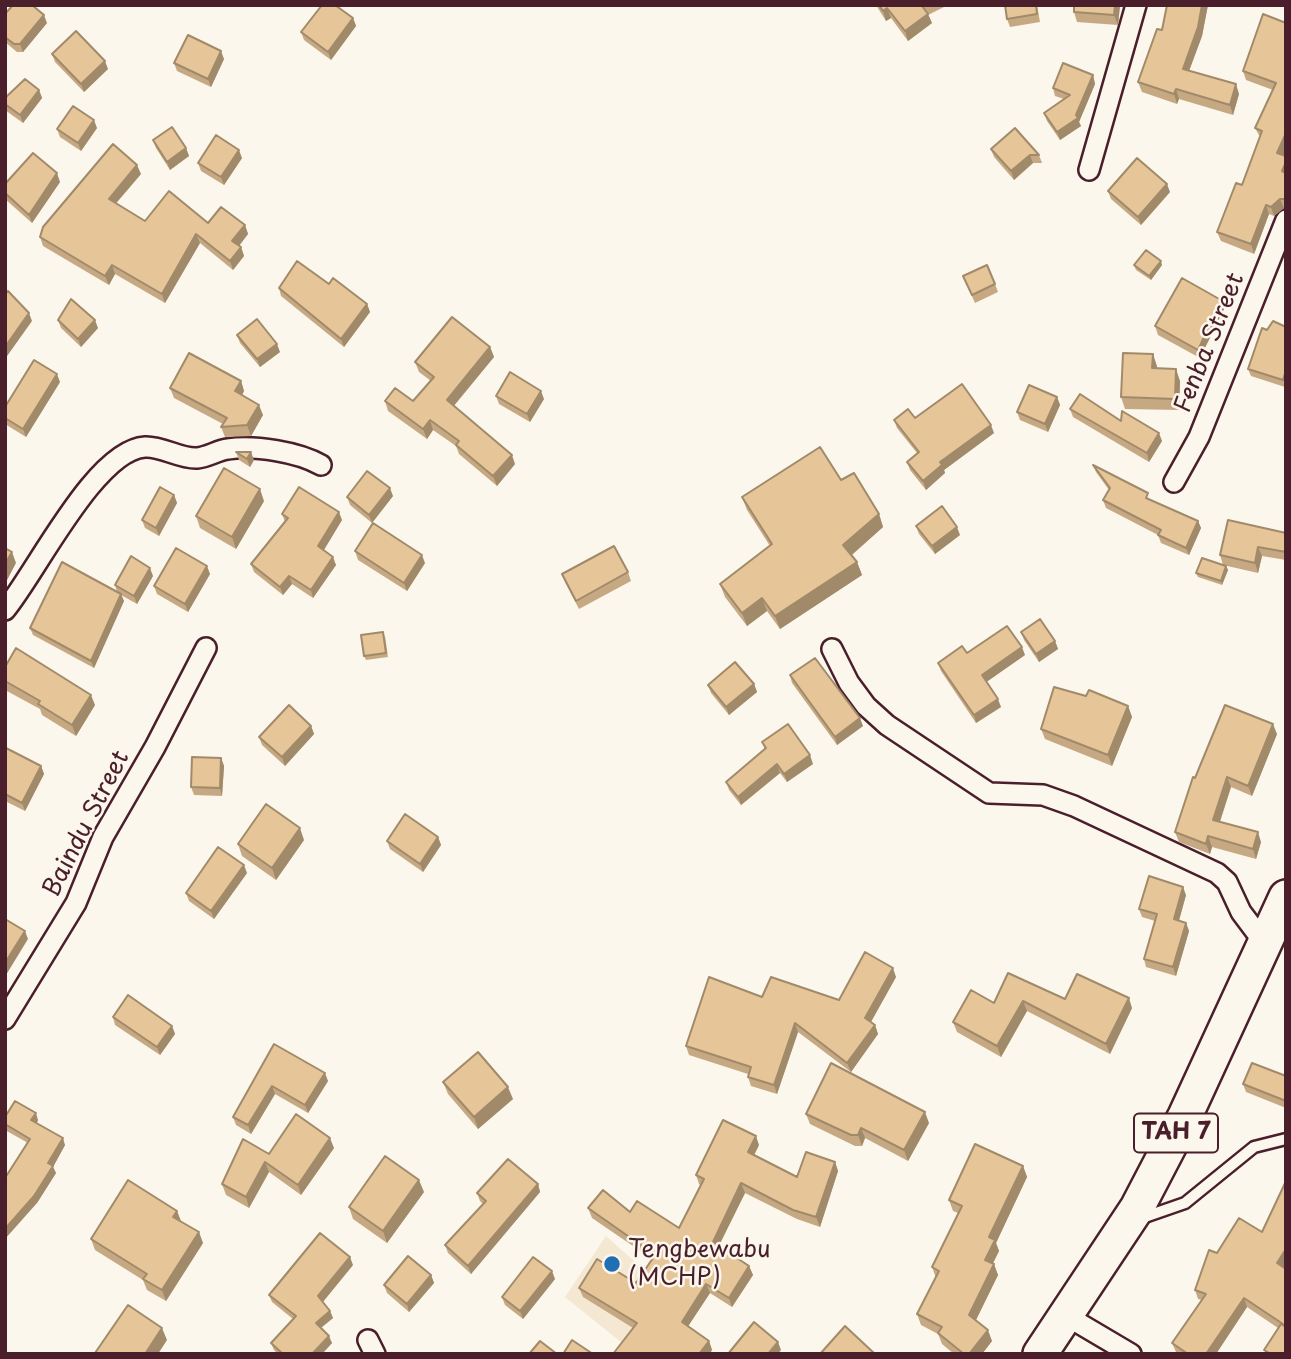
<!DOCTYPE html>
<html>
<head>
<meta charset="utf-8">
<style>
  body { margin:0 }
  #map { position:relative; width:1291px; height:1359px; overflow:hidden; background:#fbf7ec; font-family:"Playpen Sans",sans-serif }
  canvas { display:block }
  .frame { position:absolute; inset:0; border:7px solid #4a1f2b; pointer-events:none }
</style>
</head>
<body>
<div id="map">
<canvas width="1291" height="1359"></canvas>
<div class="frame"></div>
</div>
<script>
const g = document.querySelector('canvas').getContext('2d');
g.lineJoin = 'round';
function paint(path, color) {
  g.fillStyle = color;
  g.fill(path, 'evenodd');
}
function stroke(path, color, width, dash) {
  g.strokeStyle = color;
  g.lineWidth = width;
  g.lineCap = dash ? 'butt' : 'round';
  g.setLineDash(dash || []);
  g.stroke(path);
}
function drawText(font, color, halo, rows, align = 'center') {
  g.font = font + ' "Playpen Sans",sans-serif';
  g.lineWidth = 5;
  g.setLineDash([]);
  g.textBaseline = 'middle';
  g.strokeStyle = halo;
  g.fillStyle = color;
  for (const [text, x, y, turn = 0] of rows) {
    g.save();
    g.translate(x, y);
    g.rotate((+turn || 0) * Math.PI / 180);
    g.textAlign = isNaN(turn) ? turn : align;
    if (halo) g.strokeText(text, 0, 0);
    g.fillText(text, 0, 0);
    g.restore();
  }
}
paint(new Path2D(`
  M606 1236 669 1292 622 1343 565 1297Z`), '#f5e8d3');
const service = new Path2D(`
  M1139 1219 1185 1203 1254 1147 1286 1139`);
const minor = new Path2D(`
  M1089 170 1136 5
  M1174 482 1199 437 1286 220
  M5 610C36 573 95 450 145 447 162 446 180 459 197 458 208 457 218 450 228 449 255 445 298 452 321 465
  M832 649 849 683 866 706 887 725 989 793 1043 795 1074 806 1217 873 1227 882 1241 912 1265 944
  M5 1019 76 903 103 837 155 747 206 648
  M1065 1315 1131 1354
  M368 1340 375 1354`);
const trunk = new Path2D(`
  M1040 1354 1137 1208 1185 1116 1286 897`);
stroke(service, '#4a1f2b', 15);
stroke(minor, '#4a1f2b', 24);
stroke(trunk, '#4a1f2b', 38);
stroke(service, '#fbf7ec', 10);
stroke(minor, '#fbf7ec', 19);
stroke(trunk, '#fbf7ec', 33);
paint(new Path2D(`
  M876 5H948L928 15 932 23 908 41 891 18 886 21Z
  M1005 5H1037L1040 22 1010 27 1007 19Z
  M1074 5H1120L1118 25 1077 22 1074 12Z
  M1167 5H1208L1202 36 1189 71 1239 94 1233 115 1179 99 1177 104 1142 92 1138 82 1162 30Z
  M5 14 47 23 23 52H17L5 42Z
  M353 18 356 26 331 60 304 40 301 32Z
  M1286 23 1283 155 1286 156V208H1284L1274 216 1269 214 1254 254 1221 241 1217 232 1242 185 1260 137 1255 128 1273 90 1246 80 1243 71Z
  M52 54 108 69 84 92 55 62Z
  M224 59 211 87 177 71 174 63Z
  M1093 75 1095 84 1079 122 1081 126 1060 140 1047 121 1044 113 1064 99 1055 96 1053 88Z
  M39 90 42 98 23 123 5 110V98Z
  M97 128 81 151 60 137 57 129Z
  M153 140 186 148 189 156 170 170 156 148Z
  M991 149 1039 155 1042 163H1033L1014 180 994 157Z
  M242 158 224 185 201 171 198 163Z
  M141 174 116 203 145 221 245 225 248 234 239 245 241 247 244 256 233 270 200 243 165 303 115 274 109 285 43 246 40 237Z
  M60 182 32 223 5 199V184Z
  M1108 191 1170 192 1141 225 1111 199Z
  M1134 265H1162L1151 280 1136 270Z
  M963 276 995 284 998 292 975 303Z
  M329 284 367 304 370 312 344 347 281 296 279 288Z
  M1224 309 1200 358 1158 335 1155 326Z
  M58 320 98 328 81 347 61 328Z
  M1267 330 1285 387 1251 376 1248 369Z
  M237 335 280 352 260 367 240 343Z
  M490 347 494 357 454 406 515 464 497 486 459 454 456 446 433 430 427 439 388 411 385 401H413L431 381 419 372 415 362Z
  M1157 366V368L1180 381 1179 410 1125 409 1121 397Z
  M241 381 244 391 242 395 263 415 251 436 225 437 221 427 223 424 174 398 170 388Z
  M60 382 26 437 5 424V407Z
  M496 396 544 399 530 422 499 404Z
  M1057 397 1060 405 1048 432 1020 420 1017 412Z
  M1070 409 1121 421 1162 441 1149 462 1073 417Z
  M894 420 994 433 944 470 945 473 926 490 910 470 907 462 917 453 897 428Z
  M236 452 254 460 250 467 239 460Z
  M1093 465 1151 500 1198 521 1201 528 1189 555 1161 543 1158 535 1106 508 1103 500 1109 490 1096 472Z
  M841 480 879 514 883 527 852 555 857 562 862 575 780 629 767 611 747 626 725 597 720 584 770 546 747 510 742 497Z
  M174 495 177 503 159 536 145 528 142 520Z
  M393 496 372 523 350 505 347 497Z
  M264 501 236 549 200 528 196 516Z
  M282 514 342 520 323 550 336 565 313 598 292 584 283 595 254 572 251 564 285 522Z
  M916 526 960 535 935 554 919 534Z
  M1286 533V560L1262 556 1258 573 1223 565 1220 555Z
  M355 551 425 563 407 591 358 560Z
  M1226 566 1228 570 1222 585 1198 577 1196 573Z
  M628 572 631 581 579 609 565 582 562 574Z
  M210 574 188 612 157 594 154 586Z
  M153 576 137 604 121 595 124 601 94 668 33 635 30 628 117 592 115 585Z
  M1021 632 1055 641 1058 649 1039 662 1024 640Z
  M385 636 388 657 366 660 364 656Z
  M967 653 1025 655 986 682 1001 707 976 723 941 671 938 663Z
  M790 675 863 726 837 745 792 683Z
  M5 681 95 705 76 736 42 715 40 709 5 690Z
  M754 684 757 692 729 715 711 693 708 685Z
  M1128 706 1132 717 1112 766 1045 739 1041 729Z
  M311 726 314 734 285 766 262 745 259 737Z
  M1277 734 1252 796 1231 787 1220 822 1261 842 1256 859 1212 847 1210 854 1179 842 1175 832 1195 778Z
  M762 742 813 764 787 782 780 773 741 805 729 790 726 782 765 750Z
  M6 748 41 766 44 774 25 811 5 801Z
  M221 758 224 766 222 796 194 795 191 787Z
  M438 837 441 845 423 872 390 849 387 841Z
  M304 840 276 880 242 856 238 844Z
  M247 873 214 919 189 901 186 893Z
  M1186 895 1179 921 1186 923 1189 931 1176 976 1146 967 1144 959 1155 921 1142 917 1139 909Z
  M896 977 871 1022 875 1025 878 1034 851 1072 798 1032 777 1094 751 1086 748 1077V1074L689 1055 686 1046 762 997 839 1000Z
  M1065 999 1132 1008 1110 1054 1027 1011 1001 1057 957 1032 953 1022 994 1003Z
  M113 1017 172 1026 175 1034 160 1055 115 1025Z
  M274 1044 328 1081 308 1113 275 1094 251 1134 236 1125 233 1117Z
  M1286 1076V1108L1246 1092 1243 1084Z
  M443 1082 513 1099 478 1129 448 1094Z
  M806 1114 929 1123 908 1161 865 1138 862 1146H855L810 1124Z
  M5 1117 38 1120 37 1123 65 1145 53 1167 56 1173 37 1203 28 1143 5 1130Z
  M759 1145 754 1155 797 1177 835 1162 838 1171 820 1227 797 1219 745 1193 719 1246 749 1266 753 1275 732 1307 710 1293 688 1326 709 1341 712 1350 633 1328 583 1297 579 1288 636 1283 652 1259 592 1218 588 1208 630 1212 679 1228 700 1185 699 1184 696 1175Z
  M334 1148 301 1195 269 1172 249 1208 226 1195 222 1184 269 1154Z
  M1023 1166 1027 1177 996 1243 999 1251 993 1263 998 1275 976 1320 992 1341 982 1354H954L942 1344 938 1334 921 1325 917 1314 936 1278 932 1267 958 1213 953 1211 949 1200Z
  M538 1184 540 1192 471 1274 448 1253 445 1245 483 1204 480 1201 477 1193Z
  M424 1192 387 1243 353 1219 349 1207Z
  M177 1211 181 1221 203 1243 166 1301 147 1290 143 1280 95 1250 91 1239Z
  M1262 1232 1286 1263 1283 1267 1286 1354H1266L1264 1350 1278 1328 1247 1307 1216 1354H1178L1176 1352 1172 1343 1202 1300 1198 1299 1195 1290 1217 1253Z
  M353 1265 323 1302 330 1311 333 1318 321 1328 332 1343 322 1354H278L274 1350 271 1343 293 1319 272 1302 269 1295Z
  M431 1275 434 1283 409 1312 387 1293 384 1285Z
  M555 1279 523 1319 505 1305 502 1297Z`), '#c6a983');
paint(new Path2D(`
  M1115 5H1120L1118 25 1114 15Z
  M1202 5H1208L1202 36 1186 79 1183 69Z
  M887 8 891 18 886 21 883 11Z
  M928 14 932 23 908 41 905 31Z
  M44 15 47 23 23 52 20 44Z
  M353 18 356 26 331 60 328 52Z
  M221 51 224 59 211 87 208 79Z
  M105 61 108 69 84 92 81 84Z
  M1093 75 1095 84 1079 122 1081 126 1060 140 1057 132 1076 115Z
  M1236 84 1239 94 1233 115 1230 105Z
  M1176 89 1179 99 1177 104 1174 94Z
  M39 90 42 98 23 123 20 115Z
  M94 120 97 128 81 151 78 143Z
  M1286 133V150L1280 162 1277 153Z
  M186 148 189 156 170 170 167 162Z
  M239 150 242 158 224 185 221 177Z
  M1030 155 1033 163 1014 180 1011 171Z
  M137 165 141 174 112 208 109 199Z
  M57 173 60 182 32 223 29 215Z
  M1167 184 1170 192 1141 225 1138 217Z
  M1280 199 1284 208 1274 216 1271 207Z
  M1266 205 1269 214 1254 254 1251 244Z
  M245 225 248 234 236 250 232 241Z
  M196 234 200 243 165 303 162 294Z
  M241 247 244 256 233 270 230 261Z
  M1161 261 1162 265 1151 280 1149 276Z
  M112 265 115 274 109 285 105 276Z
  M1221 300 1224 309 1200 358 1198 350Z
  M367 304 370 312 344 347 341 339Z
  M29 313 32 321 5 359V347Z
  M95 320 98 328 81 347 78 339Z
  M277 344 280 352 260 367 257 359Z
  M490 347 494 357 450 410 447 400Z
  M1153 354 1157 366 1156 380 1152 368Z
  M1176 369 1180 381 1179 410 1175 399Z
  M1286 370V385L1285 387 1283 380Z
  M57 374 60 382 26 437 23 429Z
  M241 381 244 391 239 401 235 391Z
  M541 391 544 399 530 422 527 414Z
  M1057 397 1060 405 1048 432 1045 424Z
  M259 405 263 415 251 436 247 425Z
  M430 420 433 430 427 439 423 429Z
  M991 425 994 433 944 470 945 473 926 490 923 481 940 462Z
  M1159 433 1162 441 1149 462 1147 453Z
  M251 452 254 460 250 467 247 459Z
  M512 455 515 464 497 486 493 476Z
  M390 488 393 496 372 523 369 515Z
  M260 489 264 501 236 549 232 537Z
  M174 495 177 503 159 536 156 528Z
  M339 512 342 520 321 555 318 546Z
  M879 514 883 527 848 558 843 545Z
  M1198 521 1201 528 1189 555 1186 548Z
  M957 527 960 535 935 554 932 546Z
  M1258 547 1262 556 1258 573 1255 563Z
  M12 552 16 563 5 584V564Z
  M422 555 425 563 407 591 404 583Z
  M333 557 336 565 313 598 311 590Z
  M857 562 862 575 780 629 775 616Z
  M207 566 210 574 188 612 185 604Z
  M1226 566 1228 570 1222 585 1221 581Z
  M150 568 153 576 137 604 134 596Z
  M289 576 292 584 283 595 280 587Z
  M121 594 124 601 94 668 91 661Z
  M762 598 767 611 747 626 742 613Z
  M1055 641 1058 649 1039 662 1036 654Z
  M1022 647 1025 655 985 683 982 675Z
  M754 684 757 692 729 715 726 707Z
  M91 695 95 705 76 736 72 725Z
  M998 699 1001 707 976 723 974 715Z
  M1128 706 1132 717 1112 766 1108 755Z
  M860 718 863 726 837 745 835 737Z
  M1273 724 1277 734 1252 796 1248 786Z
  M311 726 314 734 285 766 282 757Z
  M810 755 813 764 787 782 784 774Z
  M221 758 224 766 222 796 220 788Z
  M777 764 780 773 741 805 738 797Z
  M41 766 44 774 25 811 22 803Z
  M1227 777 1231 787 1217 830 1213 820Z
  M300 828 304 840 276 880 272 868Z
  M1258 832 1261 842 1256 859 1253 849Z
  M1208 836 1212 847 1210 854 1206 844Z
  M438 837 441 845 423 872 420 864Z
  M244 865 247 873 214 919 211 911Z
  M1183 887 1186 895 1177 927 1174 919Z
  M1186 923 1189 931 1176 976 1173 967Z
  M25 931 28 939 6 975 5 963Z
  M893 968 896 977 868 1027 865 1018Z
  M1129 998 1132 1008 1110 1054 1106 1044Z
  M1023 1001 1027 1011 1001 1057 997 1046Z
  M795 1023 798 1032 777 1094 774 1085Z
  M875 1025 878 1034 851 1072 847 1063Z
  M172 1026 175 1034 160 1055 157 1047Z
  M325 1073 328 1081 308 1113 305 1105Z
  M272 1086 275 1094 251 1134 248 1125Z
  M508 1087 513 1099 478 1129 474 1117Z
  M925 1112 929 1123 908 1161 904 1150Z
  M36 1113 38 1120 34 1128 31 1120Z
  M861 1128 865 1138 862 1146 858 1135Z
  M756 1136 759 1145 751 1161 748 1152Z
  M63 1138 65 1145 53 1167 56 1173 37 1203 5 1239V1229L48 1163Z
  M330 1138 334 1148 301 1195 298 1185Z
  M265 1162 269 1172 249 1208 246 1197Z
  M835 1162 838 1171 820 1227 816 1217Z
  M1023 1166 1027 1177 996 1243 999 1251 989 1271 985 1260 989 1237Z
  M419 1180 424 1192 387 1243 383 1231Z
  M741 1183 745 1193 716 1251 713 1242Z
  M538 1184 540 1192 471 1274 468 1266Z
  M177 1211 181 1222 173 1217Z
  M199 1232 203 1243 166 1301 162 1290Z
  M1286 1249V1263L1280 1272 1277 1263Z
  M350 1257 353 1265 321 1304 318 1296Z
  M994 1264 998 1275 973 1326 969 1315Z
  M749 1266 753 1275 732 1307 729 1298Z
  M552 1271 555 1279 523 1319 520 1311Z
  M431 1275 434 1283 409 1312 407 1304Z
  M706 1284 710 1293 685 1331 682 1322Z
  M1244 1298 1247 1307 1216 1354H1206Z
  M330 1311 333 1318 318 1330 316 1323Z
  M162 1328 167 1340 158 1354H145Z
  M988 1330 992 1341 982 1354H969Z
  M329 1336 332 1343 322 1354H312Z
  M709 1341 712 1350 710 1354H699Z
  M778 1342 781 1350 778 1354H768Z`), '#a18a6a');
const building = new Path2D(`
  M13 5H32L44 15 20 44H14L5 37V14Z
  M322 5H335L353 18 328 52 301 32Z
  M879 5H924L922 6 928 14 905 31 887 8 883 11Z
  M1005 5H1036L1037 14 1007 19Z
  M1074 5H1115L1114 15 1074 12Z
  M1167 5H1202L1198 27 1183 69 1236 84 1230 105 1176 89 1174 94 1138 82 1157 29 1162 30Z
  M1263 14 1286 23V133L1277 153 1286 156V162L1282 171 1286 173V199H1280L1271 207 1266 205 1251 244 1217 232 1236 183 1242 185 1262 131 1255 128 1276 83 1243 71Z
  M76 31 105 61 81 84 52 54Z
  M188 35 221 51 208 79 174 63Z
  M1063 63 1093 75 1076 115 1078 118 1057 132 1044 113 1070 95 1053 88Z
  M25 79 39 90 20 115 5 104V98Z
  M73 106 94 120 78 143 57 129Z
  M172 127 186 148 167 162 153 140Z
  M1015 128 1039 155H1030L1011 171 991 149Z
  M216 135 239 150 221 177 198 163Z
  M113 144 137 165 109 199 145 221 169 191 208 223 221 207 245 225 232 241 241 247 230 261 196 234 162 294 112 265 105 276 40 237 43 227Z
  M33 153 57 173 29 215 5 193V184Z
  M1137 158 1167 184 1138 217 1108 191Z
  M1146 250 1161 261 1149 276 1134 265Z
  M297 261 329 284 333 278 367 304 341 339 279 288Z
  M987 265 995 284 972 295 963 276Z
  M1182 278 1221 300 1198 350 1155 326Z
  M8 291 29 313 5 347V294Z
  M71 299 95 320 78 339 58 320Z
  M452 317 490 347 447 400 512 455 493 476 456 445 459 441 430 420 423 429 385 401 395 388 413 401 434 377 415 362Z
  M257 319 277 344 257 359 237 335Z
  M1273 321 1286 327V370L1283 380 1248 369 1262 328 1267 330Z
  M189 353 241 381 235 391 259 405 247 425 221 427 227 418 170 388Z
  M1123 353 1153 354 1152 368 1176 369 1175 399 1121 397Z
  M34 360 57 374 23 429 5 418V407Z
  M510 372 541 391 527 414 496 396Z
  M962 384 991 425 940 462 942 465 923 481 907 462 919 452 894 420 908 409 915 418Z
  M1029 385 1057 397 1045 424 1017 412Z
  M1080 394 1121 421 1122 411 1159 433 1147 453 1070 409Z
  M820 447 841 480 854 473 879 514 843 545 857 562 775 616 762 598 742 613 720 584 772 544 742 497Z
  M236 452H251L247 459Z
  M1093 465 1148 493 1146 498 1198 521 1186 548 1158 535 1161 530 1103 500 1110 488Z
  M224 468 260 489 232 537 196 516Z
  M367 471 390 488 369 515 347 497Z
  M160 487 174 495 156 528 142 520Z
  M299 487 339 512 318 546 333 557 311 590 289 576 280 587 251 564 288 518 282 514Z
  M942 506 957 527 932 546 916 526Z
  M1228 520 1286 533V552L1258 547 1255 563 1220 555Z
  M373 523 422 555 404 583 355 551Z
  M614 546 628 572 576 601 562 574Z
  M5 548 12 552 5 564Z
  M176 548 207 566 185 604 154 586Z
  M131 556 150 568 134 596 115 585Z
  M1202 558 1226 566 1221 581 1196 573Z
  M62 562 121 594 91 661 30 628Z
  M1040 619 1055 641 1036 654 1021 632Z
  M1007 626 1022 647 982 675 998 699 974 715 938 663 962 646 967 653Z
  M383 632 386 653 364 656 361 635Z
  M16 648 91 695 72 725 38 704 40 701 5 681V667Z
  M815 658 860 718 835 737 790 675Z
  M735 662 754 684 726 707 708 685Z
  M1054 687 1086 696 1089 690 1128 706 1108 755 1041 729Z
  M289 705 311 726 282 757 259 737Z
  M1225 705 1273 724 1248 786 1227 777 1213 820 1258 832 1253 849 1208 836 1206 844 1175 832 1193 777 1195 778Z
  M788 724 810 755 784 774 777 764 738 797 726 782 766 748 762 742Z
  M6 748 41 766 22 803 5 794Z
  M192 757 221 758 220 788 191 787Z
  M266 804 300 828 272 868 238 844Z
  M405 814 438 837 420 864 387 841Z
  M218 847 244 865 211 911 186 893Z
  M1149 876 1183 887 1174 919 1186 923 1173 967 1144 959 1157 914 1139 909Z
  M5 919 25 931 5 963Z
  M865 952 893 968 865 1018 875 1025 847 1063 795 1023 774 1085 748 1077 751 1067 686 1046 709 977 762 997 771 977 839 1000Z
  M1008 973 1065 999 1077 974 1129 998 1106 1044 1023 1001 997 1046 953 1022 971 990 994 1003Z
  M128 995 172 1026 157 1047 113 1017Z
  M274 1044 325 1073 305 1105 272 1086 248 1125 233 1117Z
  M478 1052 508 1087 474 1117 443 1082Z
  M831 1063 925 1112 904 1150 861 1128 858 1135H851L806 1114Z
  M1252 1063 1286 1076V1101L1243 1084Z
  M15 1101 36 1113 31 1120 63 1138 48 1163 53 1166 34 1196 5 1229V1178L30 1139 5 1124V1117Z
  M296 1114 330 1138 298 1185 265 1162 246 1197 222 1184 243 1139 269 1154Z
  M723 1120 756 1136 748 1152 797 1177 806 1152 835 1162 816 1217 793 1210 741 1183 713 1242 749 1266 729 1298 706 1284 682 1322 709 1341 699 1354H613L637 1323 579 1288 597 1259 636 1283 655 1255 588 1208 603 1190 630 1212 637 1201 679 1228 704 1179 696 1175Z
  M975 1144 1023 1166 989 1237 995 1240 985 1260 994 1264 969 1315 988 1330 969 1354H964L938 1333 942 1327 917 1314 939 1271 932 1267 962 1206 949 1200Z
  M385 1156 419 1180 383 1231 349 1207Z
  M508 1159 538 1184 468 1266 445 1245 486 1201 477 1193Z
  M128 1180 177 1211 173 1217 199 1232 162 1290 143 1279 147 1274 91 1239Z
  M1286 1181V1249L1277 1263 1286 1269V1326L1244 1298 1206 1354H1188L1172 1343 1206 1294 1195 1290 1209 1250 1217 1253 1239 1218 1262 1232Z
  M320 1233 350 1257 318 1296 330 1311 316 1323 329 1336 312 1354H283L271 1343 296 1316 269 1295Z
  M408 1256 431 1275 407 1304 384 1285Z
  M533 1257 552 1271 520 1311 502 1297Z
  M128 1305 162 1328 145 1354 95 1353Z
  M754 1322 778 1342 768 1354H728Z
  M1281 1324 1286 1327V1354H1271L1264 1350Z
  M845 1326 875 1354H820Z
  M572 1340 593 1354H563Z
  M540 1341 557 1354H529Z`);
paint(building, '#e6c598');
stroke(building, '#a18a6a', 2);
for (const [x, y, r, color] of [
  [612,1264,9,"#1f6fb2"]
]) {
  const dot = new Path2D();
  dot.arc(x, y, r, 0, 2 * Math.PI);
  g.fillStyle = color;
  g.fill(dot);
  stroke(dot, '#fbf7ec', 2.5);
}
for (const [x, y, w] of [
  [1176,1133,84]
]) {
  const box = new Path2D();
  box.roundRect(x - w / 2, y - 19.5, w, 39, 5);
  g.fillStyle = '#fbf7ec';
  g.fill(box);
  stroke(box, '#4a1f2b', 2);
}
drawText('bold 23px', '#4a1f2b', null, [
  ["TAH 7",1176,1133]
]);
drawText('24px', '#4a1f2b', '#fbf7ec', [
  ["Fenba Street",1210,343,-68],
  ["Baindu Street",87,824,-63]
]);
drawText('24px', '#4a1f2b', '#fbf7ec', [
  ["Tengbewabu",628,1250],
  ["(MCHP)",628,1278]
], 'left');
</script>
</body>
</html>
